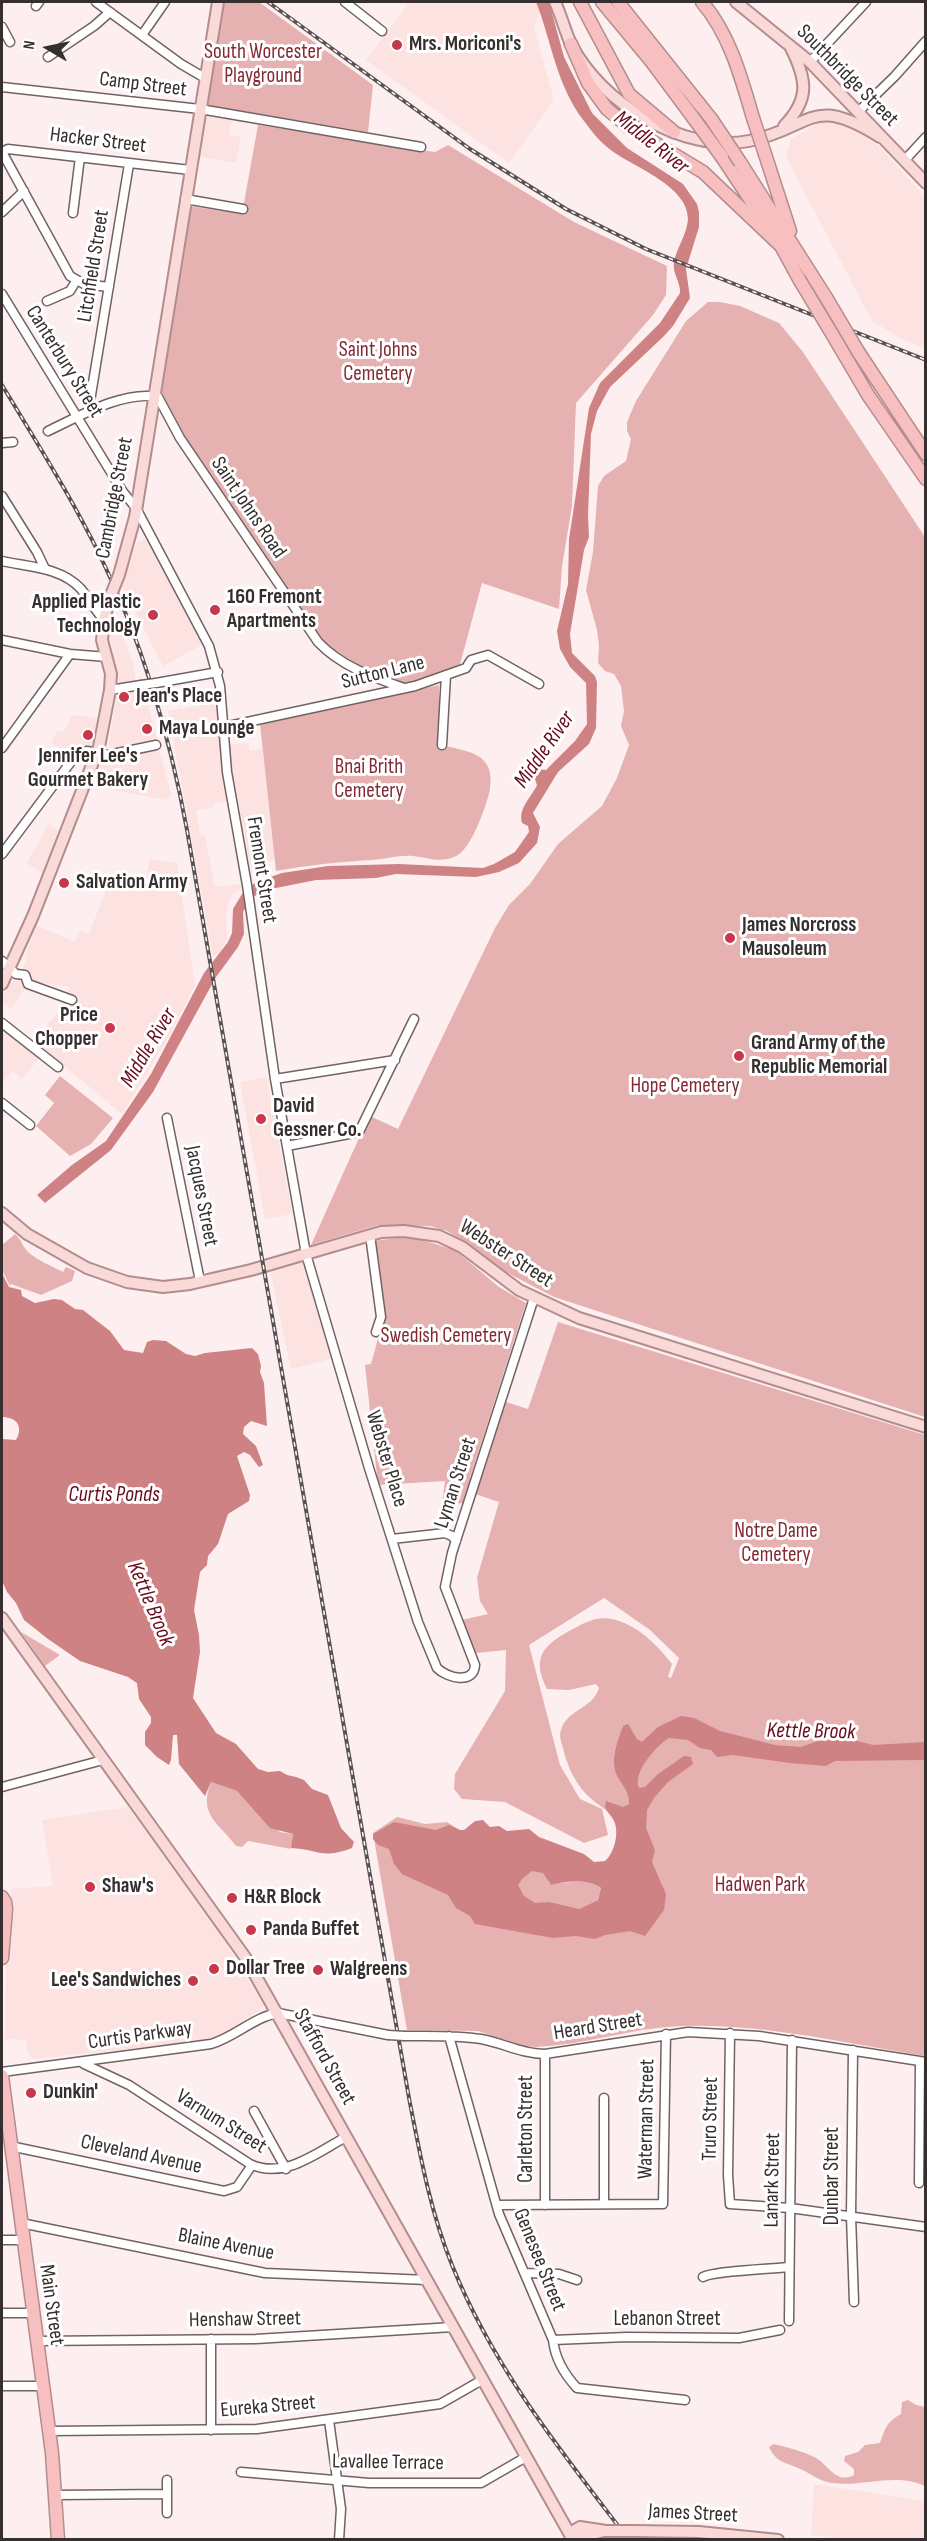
<!DOCTYPE html>
<html>
<head>
<meta charset="utf-8">
<style>
  body { margin:0 }
  #map { position:relative; width:927px; height:2541px; overflow:hidden; background:#fdefef; font-family:"Sofia Sans Condensed",sans-serif }
  canvas { display:block }
  .frame { position:absolute; inset:0; border:3px solid #362f2f; pointer-events:none }
  .north { position:absolute; left:18px; top:18px; width:60px; height:60px; -webkit-text-stroke:4px #fff; paint-order:stroke; rotate:279deg; font-size:16px; font-weight:700; line-height:24px; text-align:center; color:#362f2f }
  .north::after { content:''; display:block; margin:auto; width:21px; height:27px; background:#362f2f; clip-path:polygon(50% 0,100% 100%,50% 72%,0 100%) }
</style>
</head>
<body>
<div id="map">
<canvas width="927" height="2541"></canvas>
<div class="frame"></div>
<div class="north">N</div>
</div>
<script>
const g = document.querySelector('canvas').getContext('2d');
g.lineJoin = 'round';
function paint(path, color) {
  g.fillStyle = color;
  g.fill(path, 'evenodd');
}
function stroke(path, color, width, dash) {
  g.strokeStyle = color;
  g.lineWidth = width;
  g.lineCap = dash ? 'butt' : 'round';
  g.setLineDash(dash || []);
  g.stroke(path);
}
function drawText(font, color, halo, rows, align = 'center') {
  g.font = font + ' "Sofia Sans Condensed",sans-serif';
  g.lineWidth = 6;
  g.setLineDash([]);
  g.textBaseline = 'middle';
  g.strokeStyle = halo;
  g.fillStyle = color;
  for (const [text, x, y, turn = 0] of rows) {
    g.save();
    g.translate(x, y);
    g.rotate((+turn || 0) * Math.PI / 180);
    g.textAlign = isNaN(turn) ? turn : align;
    if (halo) g.strokeText(text, 0, 0);
    g.fillText(text, 0, 0);
    g.restore();
  }
}
paint(new Path2D(`
  M405 2H536L540 10 534 28 554 100 509 163 366 60 407 6Z
  M203 115 232 120 229 135 241 137 236 163 196 156Z
  M820 122 847 125 879 146 925 197V348L900 338 872 321 786 157 791 139Z
  M145 540 149 542 202 645 163 666 122 586 137 542Z
  M113 611 133 663 136 681 119 684 110 635 109 626Z
  M144 691 157 739 108 749 117 694Z
  M215 703 221 746 248 743 250 751 262 748 275 859 251 869 238 800 214 803V807L196 810 200 835H205L215 887 241 884V889L234 892 228 903 226 915 227 939 219 953 213 956 168 711Z
  M72 715 97 718 92 747H81L69 755 51 742 58 731H64Z
  M158 745 171 794 166 800 92 786 101 761Z
  M49 824 58 831 42 873 27 863Z
  M150 859 177 863 195 985 170 1035 122 1114 34 1041 65 1003 69 986 22 982 21 985 27 987 11 1009 2 1001V996L13 981H16L26 962 27 950 36 925 75 942 79 931 89 934 112 875 146 881Z
  M2 1027 39 1058 22 1079 12 1071 2 1084Z
  M267 1077 292 1214 265 1219 240 1082Z
  M305 1260 331 1359 291 1369 270 1270Z
  M128 1807 219 1932 264 2006 239 2025 215 2038 167 2045 33 2059 27 2052 26 2040 5 2039 6 1961 11 1889 53 1886 42 1820Z
  M814 2484 925 2501V2539H841L811 2535Z`), '#fce2e1');
paint(new Path2D(`
  M223 2H259L373 85 368 132 206 105Z
  M258 125 435 152 448 145 574 222 667 266 666 295 653 315 576 403 572 506 562 566 559 609 482 583 459 668 408 683 398 682 363 668 326 644 292 598 189 444 160 389 189 206 242 214Z
  M708 302H720L740 306 779 323 803 352 925 537V1417L554 1297 498 1268 470 1245 447 1231 430 1226 378 1225 311 1245 359 1138 362 1139 372 1117 398 1129 495 928 509 905 530 884 558 844 602 806 617 778 629 745 621 726 624 711 621 686 614 674 605 671 598 663 599 646 597 630 586 590 593 552 598 486 604 476 626 461 631 439 627 431V422L636 401 686 321Z
  M439 685V744C464 752 496 750 490 789 487 805 472 846 458 855 443 864 429 858 413 856 400 855 385 859 372 860 339 862 308 865 276 871L260 724Z
  M60 1076 113 1118 91 1144 70 1156 36 1126 54 1103 45 1095Z
  M15 1234C20 1239 21 1241 24 1247 31 1258 52 1266 63 1272L66 1267 75 1271 72 1281 41 1295 11 1284 10 1286 2 1270V1245Z
  M409 1236 455 1250 499 1287 526 1303 470 1478 472 1479 464 1503 442 1504 445 1481 378 1485 365 1365 371 1364 384 1317 374 1241Z
  M558 1322 925 1435V2056C845 2043 762 2023 680 2026 632 2028 584 2045 536 2047L523 2046 478 2031 407 2030 373 1833 397 1817 425 1824 447 1822 461 1831 543 1873 547 1876 549 1883C567 1884 586 1877 601 1888L598 1900 579 1909 594 1912 610 1871 618 1829C608 1806 604 1811 588 1796 575 1783 567 1766 563 1748 561 1742 559 1735 561 1730 567 1709 593 1709 599 1688L596 1684 569 1690 547 1689C530 1656 545 1644 573 1629 587 1621 600 1615 616 1620 641 1628 656 1644 672 1664L668 1677 671 1678 679 1658 650 1630 604 1598 529 1645 560 1765 580 1799 602 1809 608 1835 584 1843 505 1802 462 1799 454 1789 455 1774 505 1691 506 1650 476 1653 462 1620 488 1614 480 1601 477 1578 499 1502 475 1494 506 1402 528 1409ZM623 1726 631 1807H624L629 1804C629 1792 624 1788 618 1778 609 1762 617 1741 623 1726Z
  M21 1632 60 1655 45 1666Z
  M211 1782 237 1791 280 1832 293 1834 291 1849 248 1841 242 1847 236 1846C218 1822 198 1815 211 1782Z
  M908 2400 916 2405 925 2407V2486C897 2472 862 2487 832 2483 818 2481 811 2473 798 2468 784 2462 776 2462 769 2447L774 2444C786 2447 805 2452 814 2457 828 2463 835 2485 854 2475V2469L844 2461 845 2456 858 2452 865 2445 880 2443C885 2429 886 2422 901 2414L902 2402Z`), '#e6b1b1');
paint(new Path2D(`
  M536 2H549L564 57 592 113 627 148 683 184 697 204 699 212V227L686 269 690 298 673 326 663 337 610 387 597 411 591 434 588 516 589 537 584 550 570 634 572 653 595 676 597 682 596 728 589 744 558 772 533 813 540 827 537 843 519 863 499 872 476 877 396 874 376 878 316 880 271 889 252 897 243 912 244 934 238 947 216 977 153 1092 111 1150 45 1203 37 1195 72 1165 106 1141 151 1074 204 973 228 942 232 933 233 909 242 894 256 882 282 873 328 866 399 864 483 868 494 864 515 852 529 832 528 826 522 823C518 808 531 798 537 785L535 779 524 777 523 771 528 768 546 770 575 741 587 724 586 683 570 667 560 649 557 631 568 584 569 539 589 408 600 383 660 323 680 293C681 283 672 273 674 263 676 248 687 235 688 219 688 186 634 167 612 151 601 143 592 132 584 121 556 85 552 42 536 2Z
  M2 1273 9 1287 21 1290 22 1296 35 1303 54 1299 62 1300 75 1309 83 1310 110 1331 124 1350 143 1353 147 1342 153 1340 166 1341 186 1354 195 1356 205 1353 252 1348 258 1354 261 1366 260 1372 264 1383 267 1426 251 1421 244 1427 243 1434 256 1446 263 1465 259 1467 250 1455 244 1452 237 1456 250 1495 249 1501 228 1514 218 1544 208 1556 207 1565 200 1572 194 1610 199 1635 200 1652 193 1698 216 1733 236 1744 258 1769 268 1772 280 1771 287 1775 296 1777 304 1780 312 1789 328 1795 341 1828 354 1842 352 1848C320 1860 319 1849 291 1848L293 1834 270 1828 237 1791 211 1782 205 1796 179 1764 177 1735H173L171 1760 169 1765 157 1757 145 1745V1732L151 1723V1717L139 1699 137 1683 128 1677 80 1661 48 1639 24 1620 16 1603 7 1592 2 1581V1439L16 1440C24 1426 16 1417 2 1417Z
  M681 1716 694 1718 720 1731 775 1745 801 1747 818 1741 832 1740H854L873 1745 925 1742V1760L835 1761 826 1766 790 1763 733 1755 717 1757 711 1750 700 1748 688 1740 669 1738C656 1746 632 1773 639 1788L645 1787 658 1774 684 1756 691 1757 693 1764 668 1782 654 1798 647 1810 646 1828 655 1850 652 1862 666 1894 664 1910 645 1936 630 1931 605 1935 595 1939 576 1936 553 1938 475 1924 470 1916 456 1908 448 1895 402 1874 394 1864 389 1849 378 1845 373 1839V1834L394 1822 436 1830 449 1825 460 1830H464L475 1821 483 1820 490 1827 499 1826 507 1831 529 1829 539 1837 584 1854 594 1862 605 1861C615 1853 620 1830 613 1819 611 1815 607 1812 605 1807L606 1801 623 1807 629 1804C629 1792 624 1788 618 1778 609 1762 617 1741 623 1726L628 1724 637 1739 642 1742 658 1727ZM532 1871 543 1873 551 1885C565 1881 589 1879 601 1888L598 1900 579 1909 549 1902 535 1903 524 1896 518 1885 522 1879Z`), '#ce8284');
const minor = new Path2D(`
  M96 2 181 64 205 78
  M345 2 382 31
  M36 6 39 2
  M2 27 10 42
  M142 35 165 2
  M48 57 94 26 110 12
  M810 62 866 2
  M2 87 200 109 421 147
  M858 112 895 76 926 41
  M2 152 8 149 190 170
  M2 152 70 276 84 284 109 287
  M904 161 926 137
  M185 199 243 209
  M2 212 24 191
  M73 213 80 157
  M2 294 123 492 136 508 209 646 220 686 227 772 247 885 275 1079 306 1254 369 1468 418 1622 437 1668C447 1678 474 1685 475 1665L445 1587 452 1553 534 1298
  M47 301 70 291 76 281
  M94 410 90 401 129 164
  M48 431C78 417 124 390 158 397L180 438 318 642C342 667 373 677 404 688
  M2 443 13 442
  M2 496 37 552 45 569
  M2 561C28 567 61 567 81 589 89 599 95 610 104 620
  M2 640 70 654 107 657
  M156 683 218 672
  M110 690 141 685
  M224 727 415 686 466 668 471 660 488 655 539 684
  M442 745 446 675
  M2 748 70 654
  M2 854 76 755 87 751 108 755 156 745
  M2 961 16 974 25 975 28 984 72 1000
  M2 1023 58 1067
  M275 1079 395 1060
  M2 1103 30 1125
  M167 1118 200 1281
  M287 1146 359 1132 414 1019
  M370 1235 381 1317 376 1332
  M392 1539 445 1533 452 1536 456 1541
  M2 1787 103 1760
  M730 2033 728 2175 730 2204 790 2208 926 2227
  M405 2036C430 2036 456 2035 481 2039 503 2043 522 2054 545 2054L688 2032 759 2036 926 2062
  M449 2036 499 2214 553 2340C555 2358 565 2375 577 2388L685 2400
  M853 2050 851 2216 854 2302
  M84 2064 129 2085 250 2164C284 2180 316 2153 346 2137
  M2 2072 211 2044C235 2037 254 2017 278 2013L388 2035
  M604 2098V2204
  M254 2111 286 2169
  M10 2146 224 2191 237 2187 252 2165
  M919 2183 920 2061
  M498 2205 663 2204 666 2034
  M545 2205V2054
  M21 2223 265 2273 427 2280
  M2 2240H23
  M525 2273 559 2274 577 2280
  M703 2277C713 2271 773 2269 789 2267
  M2 2313H32
  M789 2321 792 2040
  M211 2339V2430
  M553 2340 627 2337 739 2338 780 2330
  M36 2341 256 2339 453 2327
  M2 2386H42
  M329 2420 341 2509 339 2540
  M49 2431 257 2429 440 2404 482 2380
  M241 2472 369 2483H481L526 2457
  M167 2480V2494
  M56 2495 167 2494V2513`);
const major = new Path2D(`
  M555 2C561 15 565 31 571 44 600 102 683 154 749 141 813 128 810 93 880 137
  M736 2 810 62 926 183
  M784 126C810 99 807 80 791 48
  M119 575 135 517 218 2
  M2 984 33 916 99 747 110 690 111 674 102 640 104 620 109 600
  M2 1213 27 1234 87 1268 127 1282 163 1287 190 1284 251 1270 381 1232 404 1231 439 1236 462 1247 519 1290 579 1318 926 1427
  M2 1618 245 1957 573 2540
  M634 2531 699 2532 778 2540
  M570 2533 580 2527 606 2531
  M570 2533 580 2537 604 2531`);
const highway = new Path2D(`
  M580 2 629 94 674 132
  M602 2 651 61 692 116
  M618 2 712 120
  M702 2C730 35 741 77 753 118
  M571 44 588 83 607 109 630 128 703 172 781 246
  M765 154 790 231
  M722 157 781 246 799 279
  M740 162 827 299
  M838 344 868 395 926 479
  M859 353 926 454
  M2 1897 5 1902 6 1909 2 1958
  M2 2076 52 2453 58 2540`);
stroke(minor, '#726363', 11);
stroke(major, '#b38d8d', 14);
stroke(highway, '#b38d8d', 15);
stroke(minor, '#fff', 8);
stroke(major, '#fad9d9', 10);
stroke(highway, '#f7bfc0', 12);
const rail = new Path2D(`
  M268 2 470 149 566 209 646 249 926 360
  M2 385C37 443 74 501 103 562 144 647 170 738 187 830L409 2098C420 2154 430 2211 452 2265 494 2369 561 2451 629 2540`);
stroke(rail, '#5a5252', 4);
stroke(rail, '#fff', 1.5, [4.5]);
const minorBridge = new Path2D(`
  M141 685 156 683
  M388 2035 405 2036`);
const majorBridge = new Path2D(`
  M109 600 119 575
  M606 2531H634`);
const highwayBridge = new Path2D(`
  M692 116 722 157
  M753 118 765 154
  M712 120 740 162
  M799 279 838 344
  M827 299 859 353`);
stroke(minorBridge, '#726363', 11, []);
stroke(majorBridge, '#b38d8d', 14, []);
stroke(highwayBridge, '#b38d8d', 15, []);
stroke(minorBridge, '#fff', 8);
stroke(majorBridge, '#fad9d9', 10);
stroke(highwayBridge, '#f7bfc0', 12);
for (const [x, y, r, color] of [
  [397,45,6,"#c8384a"],
  [215,610,6,"#c8384a"],
  [153,615,6,"#c8384a"],
  [124,697,6,"#c8384a"],
  [147,729,6,"#c8384a"],
  [88,735,6,"#c8384a"],
  [64,883,6,"#c8384a"],
  [730,938,6,"#c8384a"],
  [110,1028,6,"#c8384a"],
  [739,1056,6,"#c8384a"],
  [261,1119,6,"#c8384a"],
  [90,1887,6,"#c8384a"],
  [232,1898,6,"#c8384a"],
  [251,1930,6,"#c8384a"],
  [214,1969,6,"#c8384a"],
  [318,1970,6,"#c8384a"],
  [193,1981,6,"#c8384a"],
  [31,2093,6,"#c8384a"]
]) {
  const dot = new Path2D();
  dot.arc(x, y, r, 0, 2 * Math.PI);
  g.fillStyle = color;
  g.fill(dot);
  stroke(dot, '#fff', 2);
}
drawText('bold 21px', '#362f2f', '#fff', [
  ["Mrs. Moriconi's",409,45],
  ["160 Fremont",227,598],
  ["Apartments",227,622],
  ["Applied Plastic",141,603,"right"],
  ["Technology",141,627,"right"],
  ["Jean's Place",136,697],
  ["Maya Lounge",159,729],
  ["Jennifer Lee's",88,757,"center"],
  ["Gourmet Bakery",88,781,"center"],
  ["Salvation Army",76,883],
  ["James Norcross",742,926],
  ["Mausoleum",742,950],
  ["Price",98,1016,"right"],
  ["Chopper",98,1040,"right"],
  ["Grand Army of the",751,1044],
  ["Republic Memorial",751,1068],
  ["David",273,1107],
  ["Gessner Co.",273,1131],
  ["Shaw's",102,1887],
  ["H&R Block",244,1898],
  ["Panda Buffet",263,1930],
  ["Dollar Tree",226,1969],
  ["Walgreens",330,1970],
  ["Lee's Sandwiches",181,1981,"right"],
  ["Dunkin'",43,2093]
], 'left');
drawText('21px', '#832932', '#fff', [
  ["South Worcester",263,53],
  ["Playground",263,77],
  ["Saint Johns",378,351],
  ["Cemetery",378,375],
  ["Bnai Brith",369,768],
  ["Cemetery",369,792],
  ["Hope Cemetery",685,1087],
  ["Swedish Cemetery",446,1337],
  ["Notre Dame",776,1532],
  ["Cemetery",776,1556],
  ["Hadwen Park",760,1886]
]);
drawText('21px', '#362f2f', '#fff', [
  ["Southbridge Street",847,76,45],
  ["Camp Street",143,85,7],
  ["Hacker Street",98,141,7],
  ["Litchfield Street",94,266,-81],
  ["Canterbury Street",64,362,58],
  ["Cambridge Street",115,498,-79],
  ["Saint Johns Road",248,508,56],
  ["Sutton Lane",383,673,-14],
  ["Fremont Street",261,870,81],
  ["Jacques Street",201,1196,79],
  ["Webster Street",506,1254,33],
  ["Webster Place",386,1459,73],
  ["Lyman Street",456,1483,-72],
  ["Heard Street",598,2027,-9],
  ["Curtis Parkway",140,2036,-8],
  ["Stafford Street",324,2057,61],
  ["Waterman Street",647,2119,-89],
  ["Truro Street",711,2119,-89],
  ["Varnum Street",221,2122,32],
  ["Carleton Street",527,2129,-90],
  ["Cleveland Avenue",141,2155,12],
  ["Dunbar Street",833,2176,-90],
  ["Lanark Street",773,2180,-89],
  ["Blaine Avenue",226,2245,11],
  ["Genesee Street",539,2260,68],
  ["Main Street",51,2305,82],
  ["Henshaw Street",245,2320,-1],
  ["Lebanon Street",667,2320],
  ["Eureka Street",268,2407,-5],
  ["Lavallee Terrace",388,2463,1],
  ["James Street",693,2514,3]
]);
drawText('italic 22px', '#680c1d', '#fff', [
  ["Middle River",651,143,38],
  ["Middle River",545,750,-55],
  ["Middle River",149,1048,-59],
  ["Curtis Ponds",114,1495],
  ["Kettle Brook",150,1604,67],
  ["Kettle Brook",811,1732,1]
]);
</script>
</body>
</html>
